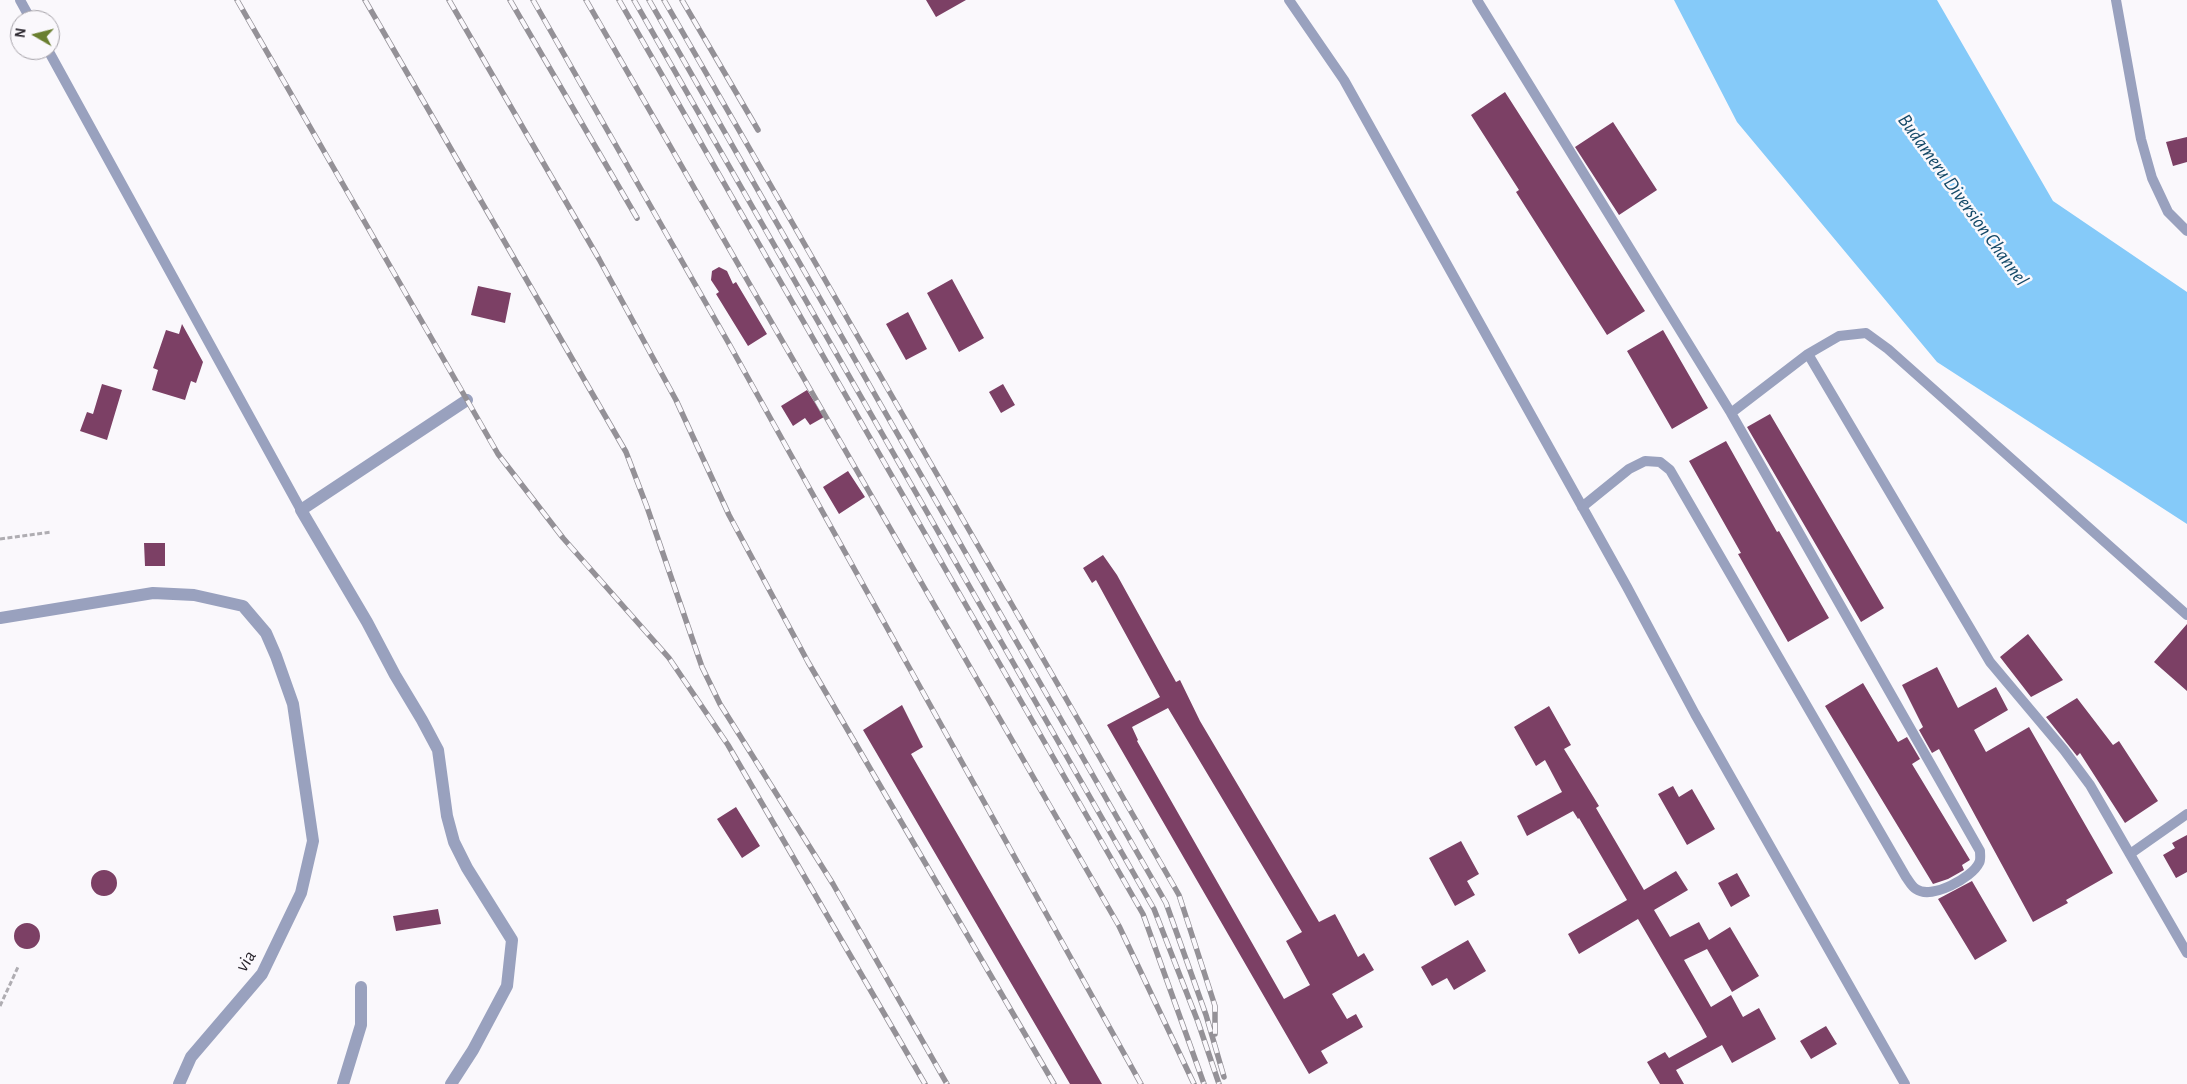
<!DOCTYPE html>
<html>
<head>
<meta charset="utf-8">
<style>
  body { margin:0 }
  #map { position:relative; width:2187px; height:1084px; overflow:hidden; background:#faf8fc; font-family:"Alegreya Sans",sans-serif }
  canvas { display:block }
  .north { position:absolute; left:10px; top:10px; width:50px; height:50px; box-sizing:border-box; background:#faf8fc; border:1px solid #a5a2a8; border-radius:50%; rotate:278deg; font-size:14px; font-weight:700; line-height:20px; text-align:center; color:#26222a }
  .north::after { content:''; display:block; margin:auto; width:18px; height:22px; background:#6a7f30; clip-path:polygon(50% 0,100% 100%,50% 72%,0 100%) }
</style>
</head>
<body>
<div id="map">
<canvas width="2187" height="1084"></canvas>
<div class="north">N</div>
</div>
<script>
const g = document.querySelector('canvas').getContext('2d');
g.lineJoin = 'round';
function paint(path, color) {
  g.fillStyle = color;
  g.fill(path, 'evenodd');
}
function stroke(path, color, width, dash) {
  g.strokeStyle = color;
  g.lineWidth = width;
  g.lineCap = dash ? 'butt' : 'round';
  g.setLineDash(dash || []);
  g.stroke(path);
}
function drawText(font, color, halo, rows, align = 'center') {
  g.font = font + ' "Alegreya Sans",sans-serif';
  g.lineWidth = 5;
  g.setLineDash([]);
  g.textBaseline = 'middle';
  g.strokeStyle = halo;
  g.fillStyle = color;
  for (const [text, x, y, turn = 0] of rows) {
    g.save();
    g.translate(x, y);
    g.rotate((+turn || 0) * Math.PI / 180);
    g.textAlign = isNaN(turn) ? turn : align;
    if (halo) g.strokeText(text, 0, 0);
    g.fillText(text, 0, 0);
    g.restore();
  }
}
paint(new Path2D(`
  M1674 0H1937L2053 201 2187 292V524L1937 362 1737 122Z`), '#85caf9');
paint(new Path2D(`
  M926 0H966L936 17Z
  M1505 92 1645 311 1607 335 1516 192 1519 190 1471 115Z
  M1613 122 1657 190 1619 215 1575 147Z
  M2187 137V162L2173 166 2166 142Z
  M719 267 727 271 733 284 736 282 767 334 748 346 716 294 719 292 711 280 712 271Z
  M952 279 984 338 959 352 927 293Z
  M478 286 511 293 505 323 471 315Z
  M908 312 927 349 906 360 886 324Z
  M182 324 203 362 196 383 191 381 185 400 152 390 158 370 153 368 166 330 179 334Z
  M1663 330 1708 408 1672 429 1627 351Z
  M102 384 122 390 107 440 80 431 87 412 93 414Z
  M1003 384 1015 405 1001 413 989 392Z
  M807 390 824 417 810 425 805 418 793 426 781 406Z
  M1770 414 1884 608 1861 622 1747 427Z
  M1726 441 1777 532 1779 531 1829 618 1788 642 1738 554 1741 553 1689 461Z
  M848 471 865 497 839 514 823 487Z
  M144 543H165V566H145Z
  M1103 555 1117 575 1176 682 1180 680 1200 721 1319 922 1335 914 1358 957 1364 953 1374 970 1332 994 1347 1019 1356 1014 1363 1027 1321 1051 1328 1063 1309 1074 1107 725 1160 697 1096 580 1092 583 1083 568ZM1168 708 1302 932 1286 941 1310 985 1284 999 1137 741 1138 740 1132 727Z
  M2187 624V691L2154 662Z
  M2028 634 2063 680 2031 697 2000 657Z
  M1937 667 1958 708 1996 687 2008 710 1974 730 1986 752 2029 727 2113 873 2066 900 2068 903 2033 922 1939 749 1932 753 1919 730 1923 727 1902 685Z
  M1863 683 1898 742 1907 737 1920 759 1912 764 1970 860 1962 865 1964 870 1948 879 1933 884 1825 706Z
  M2077 698 2113 745 2119 741 2158 801 2125 823 2080 753 2077 756 2046 717Z
  M902 705 923 747 911 754 1102 1084H1070L863 730Z
  M1549 706 1571 745 1564 749 1599 806 1596 808 1644 890 1676 871 1688 890 1654 910 1670 937 1699 922 1709 940 1730 927 1759 976 1732 992 1707 949 1684 960 1711 1007 1731 995 1743 1017 1759 1008 1776 1039 1732 1063 1722 1045 1676 1070 1684 1084H1660L1647 1062 1665 1052 1669 1058 1707 1037 1701 1026 1638 919 1579 954 1568 934 1627 900 1579 818 1578 819 1573 811 1527 836 1517 816 1562 792 1545 760 1536 766 1514 727Z
  M1673 786 1679 797 1692 789 1715 829 1687 845 1658 794Z
  M736 807 760 846 742 858 717 819Z
  M2187 835V872L2176 878 2163 855 2175 848 2172 843Z
  M1461 841 1479 874 1467 881 1475 895 1455 906 1429 858Z
  M91 883a13 13 0 1 1 26 0a13 13 0 1 1-26 0Z
  M1737 873 1750 896 1731 907 1718 883Z
  M1972 881 2007 941 1975 960 1938 899Z
  M438 909 441 924 396 931 393 916Z
  M14 936a13 13 0 1 1 26 0a13 13 0 1 1-26 0Z
  M1468 940 1486 971 1454 990 1447 978 1432 986 1421 967Z
  M1826 1026 1837 1044 1811 1059 1800 1041Z`), '#7c4065');
stroke(new Path2D(`
  M0 539 52 532
  M0 1006 18 967`), '#afadb2', 3, [5, 2.5]);
stroke(new Path2D(`
  M20 0 31 20
  M1289 0 1344 80 1627 587 1695 714 1905 1084
  M1477 0 1731 413
  M2116 0 2141 139 2152 178 2168 212 2187 231
  M48 50 301 510
  M1808 354 1990 662 2064 750 2090 785 2187 953
  M1582 507 1629 469 1645 461 1660 462 1670 470 1906 877C1909 881 1912 887 1916 889 1931 900 1972 878 1979 863 1981 860 1980 855 1980 851L1731 413 1808 354 1839 336 1866 333 1888 349 2187 615
  M2130 854 2187 814`), '#99a1be', 10);
stroke(new Path2D(`
  M0 618 153 593 194 595 243 606 266 633 276 656 293 704 313 841 301 893 262 974 191 1057 179 1084
  M343 1084 361 1025V987
  M451 1084 473 1050 507 986 512 940 467 868 454 842 447 816 438 750 422 720 395 675 367 622 301 510 467 400`), '#99a1be', 12);
const rail = new Path2D(`
  M237 0 498 454 563 538 669 658 728 745 925 1084
  M365 0 626 452 647 507 702 667 720 704 833 884 947 1084
  M449 0 599 259 676 400 729 515 808 662 1054 1084
  M510 0 637 218
  M533 0 728 342 1141 1084
  M586 0 1119 926 1194 1084
  M619 0 1143 914 1204 1084
  M634 0 1154 909 1198 1022 1219 1084
  M649 0 1166 903 1206 1015 1224 1077
  M664 0 1179 895 1215 1006V1034
  M682 0 758 130`);
stroke(rail, '#949197', 5.5);
stroke(rail, '#faf8fc', 4, [11]);
drawText('19px', '#26222a', '#faf8fc', [
  ["via",246,961,-57]
]);
drawText('italic 20px', '#144968', '#faf8fc', [
  ["Budameru Diversion Channel",1963,200,54]
]);
</script>
</body>
</html>
